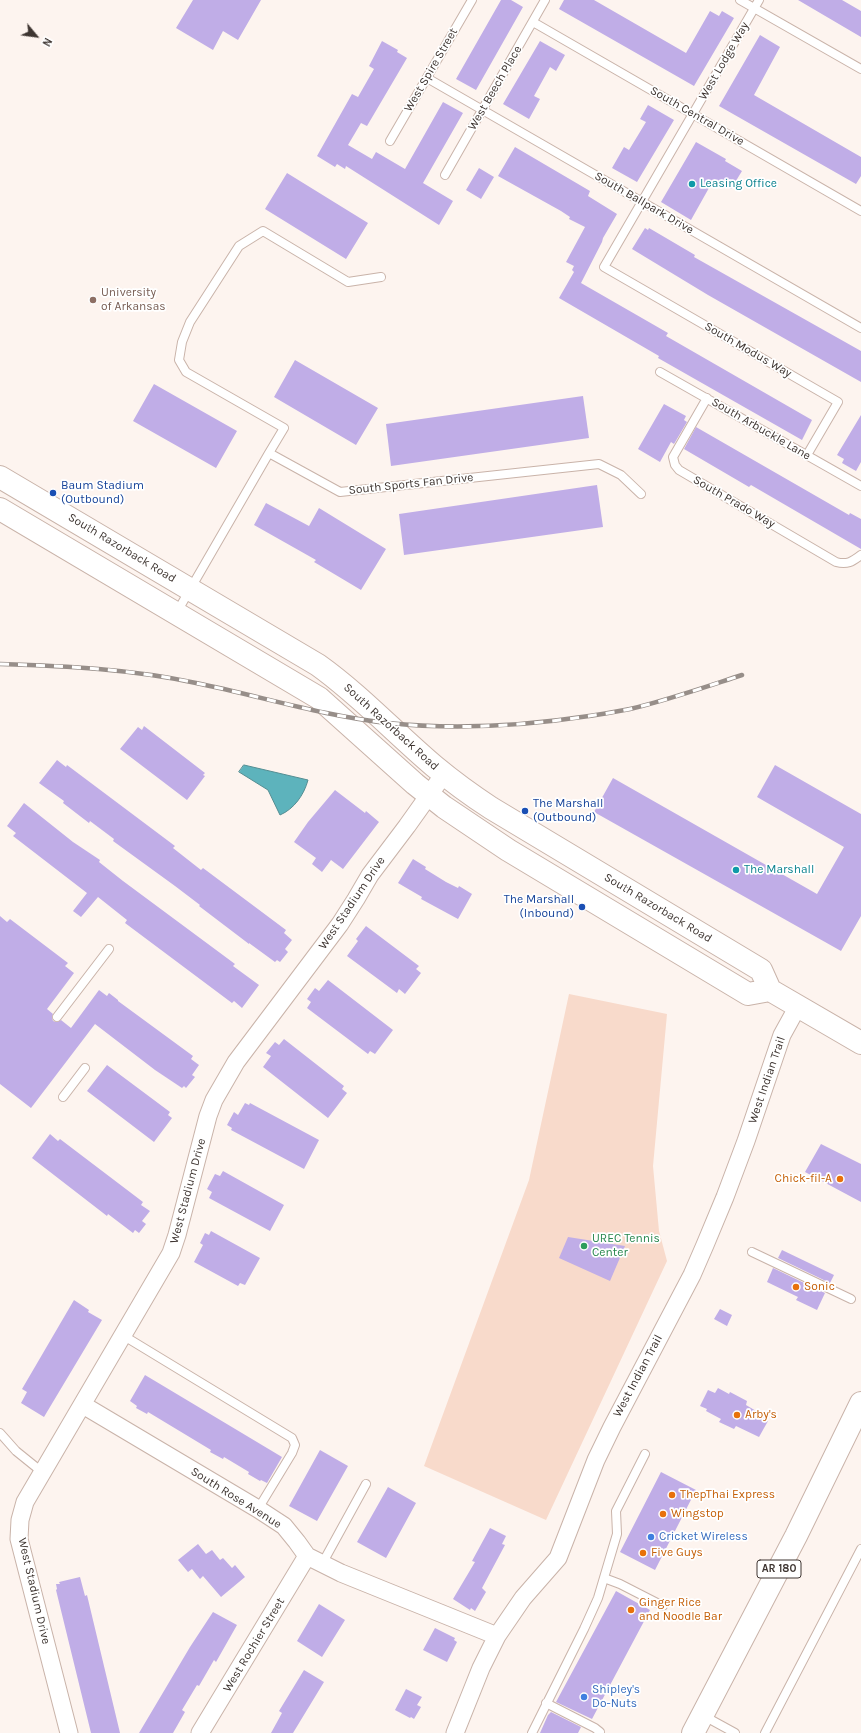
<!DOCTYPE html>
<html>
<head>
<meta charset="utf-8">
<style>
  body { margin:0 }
  #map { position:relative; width:861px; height:1733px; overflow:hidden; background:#fdf4ef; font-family:Karla,sans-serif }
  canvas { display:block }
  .north { position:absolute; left:16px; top:16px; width:40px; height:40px; -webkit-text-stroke:3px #fff; paint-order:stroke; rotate:119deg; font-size:11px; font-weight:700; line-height:16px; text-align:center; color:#3e3531 }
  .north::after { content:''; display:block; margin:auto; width:14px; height:18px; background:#3e3531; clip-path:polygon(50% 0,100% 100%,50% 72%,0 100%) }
</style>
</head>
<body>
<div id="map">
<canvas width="861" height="1733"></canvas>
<div class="north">N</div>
</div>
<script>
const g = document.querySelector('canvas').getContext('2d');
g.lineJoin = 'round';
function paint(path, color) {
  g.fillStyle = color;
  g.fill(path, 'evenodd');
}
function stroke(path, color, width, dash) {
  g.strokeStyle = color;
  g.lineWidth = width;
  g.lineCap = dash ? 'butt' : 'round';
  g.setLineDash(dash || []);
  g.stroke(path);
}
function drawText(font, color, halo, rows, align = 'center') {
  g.font = font + ' Karla,sans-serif';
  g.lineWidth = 3.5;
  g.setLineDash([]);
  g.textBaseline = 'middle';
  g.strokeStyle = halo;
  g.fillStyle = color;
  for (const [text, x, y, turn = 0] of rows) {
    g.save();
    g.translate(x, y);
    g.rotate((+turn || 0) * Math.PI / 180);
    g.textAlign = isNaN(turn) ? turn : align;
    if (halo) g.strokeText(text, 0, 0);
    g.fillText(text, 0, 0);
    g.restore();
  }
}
paint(new Path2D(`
  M569 994 667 1014 653 1166 659 1231 667 1261 546 1520 424 1466 529 1180Z`), '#f8dacb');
const water = new Path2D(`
  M244 765 308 780C304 795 294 809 280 815L268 790 239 772Z`);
paint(water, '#5db3bc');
stroke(water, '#548d92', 1);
paint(new Path2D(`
  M193 0H261L238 40 223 31 213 50 176 28Z
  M501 0H511L523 7 476 90 456 79Z
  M564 0H594L686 53 710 11 719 16 722 11 734 18 694 86 559 9Z
  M798 0H842L861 11V37Z
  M760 35 780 47 754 95 861 157V176L856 184 719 106Z
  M382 41 398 50 397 52 407 58 367 126 361 123 348 145 372 159 376 152 405 169 443 102 463 113 423 183 453 201 439 225 346 166 345 169 337 164 335 167 317 156 352 94 358 97 374 69 369 66Z
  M540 41 565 55 556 71 550 67 534 96 540 99 529 119 503 104Z
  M648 105 674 120 637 182 612 168 624 147 629 150 646 122 640 119Z
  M696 142 726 159 725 161 742 171 731 189 714 179 691 220 661 202Z
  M515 147 590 191 588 196 617 214 603 238 602 242 581 283 668 333 666 336 812 420 802 440 658 358 659 356 559 298 574 272 572 270 574 266 566 262 585 227 569 219 570 217 561 211 498 176Z
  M479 168 494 177 481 199 466 190Z
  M287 173 368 223 346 259 265 209Z
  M645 228 648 230 649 228 695 255 694 257 861 351V382L708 295 632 249Z
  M295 360 378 408 356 445 274 397Z
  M154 384 237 431 216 468 133 421Z
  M583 396 589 438 391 466 386 424Z
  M664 404 686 416 684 420 687 422 674 444 671 442 660 462 638 449Z
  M861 415V462L856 471 842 463 844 459 837 455Z
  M696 427 849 515 850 513 861 519V549L751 485 749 487 684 449Z
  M597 485 603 527 404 555 399 514Z
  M266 503 309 526 319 508 386 549 361 590 314 562 316 560 254 525Z
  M144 726 205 773 203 775 205 776 187 800 120 749 138 727 142 730Z
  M57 760 66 767 67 765 175 846 173 848 201 870 203 868 286 930 284 933 292 940 285 949 288 952 280 962 277 960 275 962 249 943V944L199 906 200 905 175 886 113 841 114 839 90 821 89 823 63 803 64 801 39 783Z
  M775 765 861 814V916L841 951 594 812 613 778 817 894 844 847 757 797Z
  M335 790 365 813 366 811 379 822 343 869 331 860 322 872 312 864 316 858 294 842 308 822Z
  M24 803 73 842 100 860 99 862 123 881 235 964 233 966 259 985 242 1008 234 1001 232 1003 125 923 127 920 98 897 81 917 73 911 87 893 13 836 16 833 7 826Z
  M413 859 426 867 425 869 446 882 458 888 459 886 472 894 458 919 421 899 422 897 398 883Z
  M0 916 7 922 10 919 68 963 65 966 74 973 47 1009 53 1014 52 1017 53 1021 57 1022 61 1020 71 1028 99 990 107 996 109 993 118 1000V1001L193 1056 191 1059 199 1065 192 1075 195 1077 186 1088 184 1086 182 1088 155 1070 95 1024 31 1108 0 1084Z
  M366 926 419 966 416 969 421 973 405 994 399 989 397 993 347 956 358 941 356 939Z
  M328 980 393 1030 375 1054 370 1051 368 1054 307 1008 311 1002 307 999 315 988 319 991Z
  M284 1039 344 1086 342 1089 347 1093 328 1118 263 1067 271 1056 266 1053 275 1042 279 1045Z
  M107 1065 170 1112 168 1115 172 1118 154 1142 87 1091Z
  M245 1103 249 1105 250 1103 319 1140 304 1169 231 1130 232 1128 227 1125 234 1112 238 1115Z
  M50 1134 58 1141 60 1139 143 1202 141 1205 150 1211 142 1221 146 1224 139 1233 135 1230 133 1233 108 1214 107 1216 32 1158Z
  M821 1144 861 1164V1202L805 1172Z
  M223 1171 284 1205 270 1231 209 1198 212 1192 207 1189 215 1174 220 1176Z
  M211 1231 260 1258 245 1285 240 1283 238 1286 194 1262 203 1245 200 1243 205 1233 209 1235Z
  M568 1237 625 1246 610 1281 559 1258Z
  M782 1250 834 1275 830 1283 778 1258Z
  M773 1268 825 1293 817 1310 796 1300 798 1297 767 1282Z
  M74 1300 89 1310 88 1312 102 1320 44 1417 21 1403 27 1392 22 1389Z
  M720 1309 732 1315 727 1326 714 1319Z
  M145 1375 282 1457 267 1483 261 1480 260 1481 248 1474 249 1472 224 1457 223 1459 210 1452 211 1450 148 1412 147 1414 136 1408 137 1406 130 1401Z
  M718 1388 729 1394 730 1392 747 1401 746 1405 768 1418 767 1421H768L759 1437 736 1426 734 1429 719 1422 721 1419 706 1411 707 1409 700 1406 708 1390 715 1393Z
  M320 1450 348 1466 317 1521 289 1506Z
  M661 1472 696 1490 655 1570 620 1552Z
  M388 1487 416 1503 386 1558 357 1542Z
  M490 1528 506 1536 502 1544 505 1545 482 1588 486 1592 475 1611 471 1608 470 1610 453 1599 475 1562 472 1561Z
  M198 1544 206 1554 212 1550 220 1560 223 1558 232 1568 235 1565 245 1577 221 1597 203 1576 200 1579 192 1569 188 1572 178 1560Z
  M80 1577 85 1596 87 1595 120 1733H91L56 1590 57 1589 56 1584H60L59 1582Z
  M616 1591 650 1610 592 1719 556 1702Z
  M319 1604 345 1620 322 1657 297 1641Z
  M213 1612 237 1625 216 1662 214 1660 199 1686 197 1685 182 1710 185 1712 173 1733H139L190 1647Z
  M435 1628 455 1638 454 1640 457 1642 447 1662 423 1650Z
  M304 1670 324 1682 293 1733H271L282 1713 279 1711Z
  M406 1689 422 1697 417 1705 421 1707 414 1719 411 1717 410 1718 395 1710Z
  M551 1712 581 1727 578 1733H540L548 1715Z`), '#c0ade7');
const service = new Path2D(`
  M740 0 861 69
  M759 0 604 267 838 402 807 455
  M533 22 861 211
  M427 78 861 328
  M390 141 472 0
  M445 175 545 0
  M660 372 861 486
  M707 398 673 457 675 465 679 470 836 562C847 565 852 562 861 555
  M269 453 284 428 186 372 179 360 182 342 190 322 239 246 263 231 348 282 381 277
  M177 612 269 453 340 492 599 464 621 475 641 494
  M57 1017 109 949
  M63 1097 85 1068
  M752 1252 851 1299
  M124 1336 292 1438 295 1445 292 1453 258 1509
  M0 1433 16 1451 42 1472
  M322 1564 366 1484
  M604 1578 620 1584 663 1606
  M546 1703 595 1728 600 1732
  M704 1716 735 1733
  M532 1733 584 1629 598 1598 617 1534 616 1511 645 1454
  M765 1733 861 1549`);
const minor = new Path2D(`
  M83 1405 258 1509 284 1526 297 1542 307 1556 341 1573 497 1636
  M69 1733 19 1539 20 1520 25 1502 171 1253 177 1235 208 1116 214 1100 236 1062 340 924 356 899 370 875 407 826 444 774
  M200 1733 307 1556
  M455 1733 481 1668 497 1636 523 1598 558 1558 596 1460 612 1427 692 1275 705 1245 725 1197 746 1141 782 1035 798 1006`);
const secondary = new Path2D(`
  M0 477 318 665C360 695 395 733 434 766 452 781 471 795 491 808L761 970 770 990 861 1043
  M0 509 319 698 415 784 444 807 508 850 748 994 770 990`);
const primary = new Path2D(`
  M693 1733 796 1536 861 1403`);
stroke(service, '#c9b3a9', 10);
stroke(minor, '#c9b3a9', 19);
stroke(secondary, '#c9b3a9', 24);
stroke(primary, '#c9b3a9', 24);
stroke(service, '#fff', 8);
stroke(minor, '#fff', 17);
stroke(secondary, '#fff', 22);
stroke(primary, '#fff', 22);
const rail = new Path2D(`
  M0 664C66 666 131 669 196 683 260 696 323 716 388 723 455 730 523 726 589 716 602 714 616 712 630 709 668 700 705 687 742 675`);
stroke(rail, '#978e89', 4.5);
stroke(rail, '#fff', 3, [9]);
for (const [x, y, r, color] of [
  [692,184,4,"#0f9aa8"],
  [93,300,4,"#8d6e63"],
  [53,493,4,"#1a4fb4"],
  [525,811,4,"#1a4fb4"],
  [736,870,4,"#0f9aa8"],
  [582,907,4,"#1a4fb4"],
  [840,1179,4,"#e8710a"],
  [584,1246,4,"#2e9e5b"],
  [796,1287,4,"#e8710a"],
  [737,1415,4,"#e8710a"],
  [672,1495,4,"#e8710a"],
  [663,1514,4,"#e8710a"],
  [651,1537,4,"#3f7fe0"],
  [643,1553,4,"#e8710a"],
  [631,1610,4,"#e8710a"],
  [584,1697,4,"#3f7fe0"]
]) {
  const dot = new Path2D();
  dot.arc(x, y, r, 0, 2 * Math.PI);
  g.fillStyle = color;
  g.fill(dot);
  stroke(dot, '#fff', 1.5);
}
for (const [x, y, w] of [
  [779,1569,44]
]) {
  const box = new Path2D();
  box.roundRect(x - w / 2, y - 9, w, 18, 3);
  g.fillStyle = '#fff';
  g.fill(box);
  stroke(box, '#3e3531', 1);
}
drawText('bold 11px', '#3e3531', null, [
  ["AR 180",779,1569]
]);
drawText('12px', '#3e3531', '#fff', [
  ["West Lodge Way",724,61,-60],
  ["West Spire Street",431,70,-60],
  ["West Beech Place",495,88,-60],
  ["South Central Drive",697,116,30],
  ["South Ballpark Drive",644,203,30],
  ["South Modus Way",748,350,30],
  ["South Arbuckle Lane",761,429,30],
  ["South Sports Fan Drive",411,484,-6],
  ["South Prado Way",734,502,30],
  ["South Razorback Road",122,548,31],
  ["South Razorback Road",391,727,42],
  ["West Stadium Drive",352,903,-56],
  ["South Razorback Road",658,908,31],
  ["West Indian Trail",767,1080,-71],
  ["West Stadium Drive",188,1191,-75],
  ["West Indian Trail",638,1376,-62],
  ["South Rose Avenue",236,1498,32],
  ["West Stadium Drive",34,1591,77],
  ["West Rochier Street",254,1645,-59]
]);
drawText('12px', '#0d838f', '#fff', [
  ["Leasing Office",700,184],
  ["The Marshall",744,870]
], 'left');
drawText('12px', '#785e54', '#fff', [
  ["University",101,293],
  ["of Arkansas",101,307]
], 'left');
drawText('12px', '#164399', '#fff', [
  ["Baum Stadium",61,486],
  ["(Outbound)",61,500],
  ["The Marshall",533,804],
  ["(Outbound)",533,818],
  ["The Marshall",574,900,"right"],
  ["(Inbound)",574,914,"right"]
], 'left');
drawText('12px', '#c56008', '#fff', [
  ["Chick-fil-A",832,1179,"right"],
  ["Sonic",804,1287],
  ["Arby's",745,1415],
  ["ThepThai Express",680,1495],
  ["Wingstop",671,1514],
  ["Five Guys",651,1553],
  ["Ginger Rice",639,1603],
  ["and Noodle Bar",639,1617]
], 'left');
drawText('12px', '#27864d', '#fff', [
  ["UREC Tennis",592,1239],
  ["Center",592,1253]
], 'left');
drawText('12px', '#366cbe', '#fff', [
  ["Cricket Wireless",659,1537],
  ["Shipley's",592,1690],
  ["Do-Nuts",592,1704]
], 'left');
</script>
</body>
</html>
